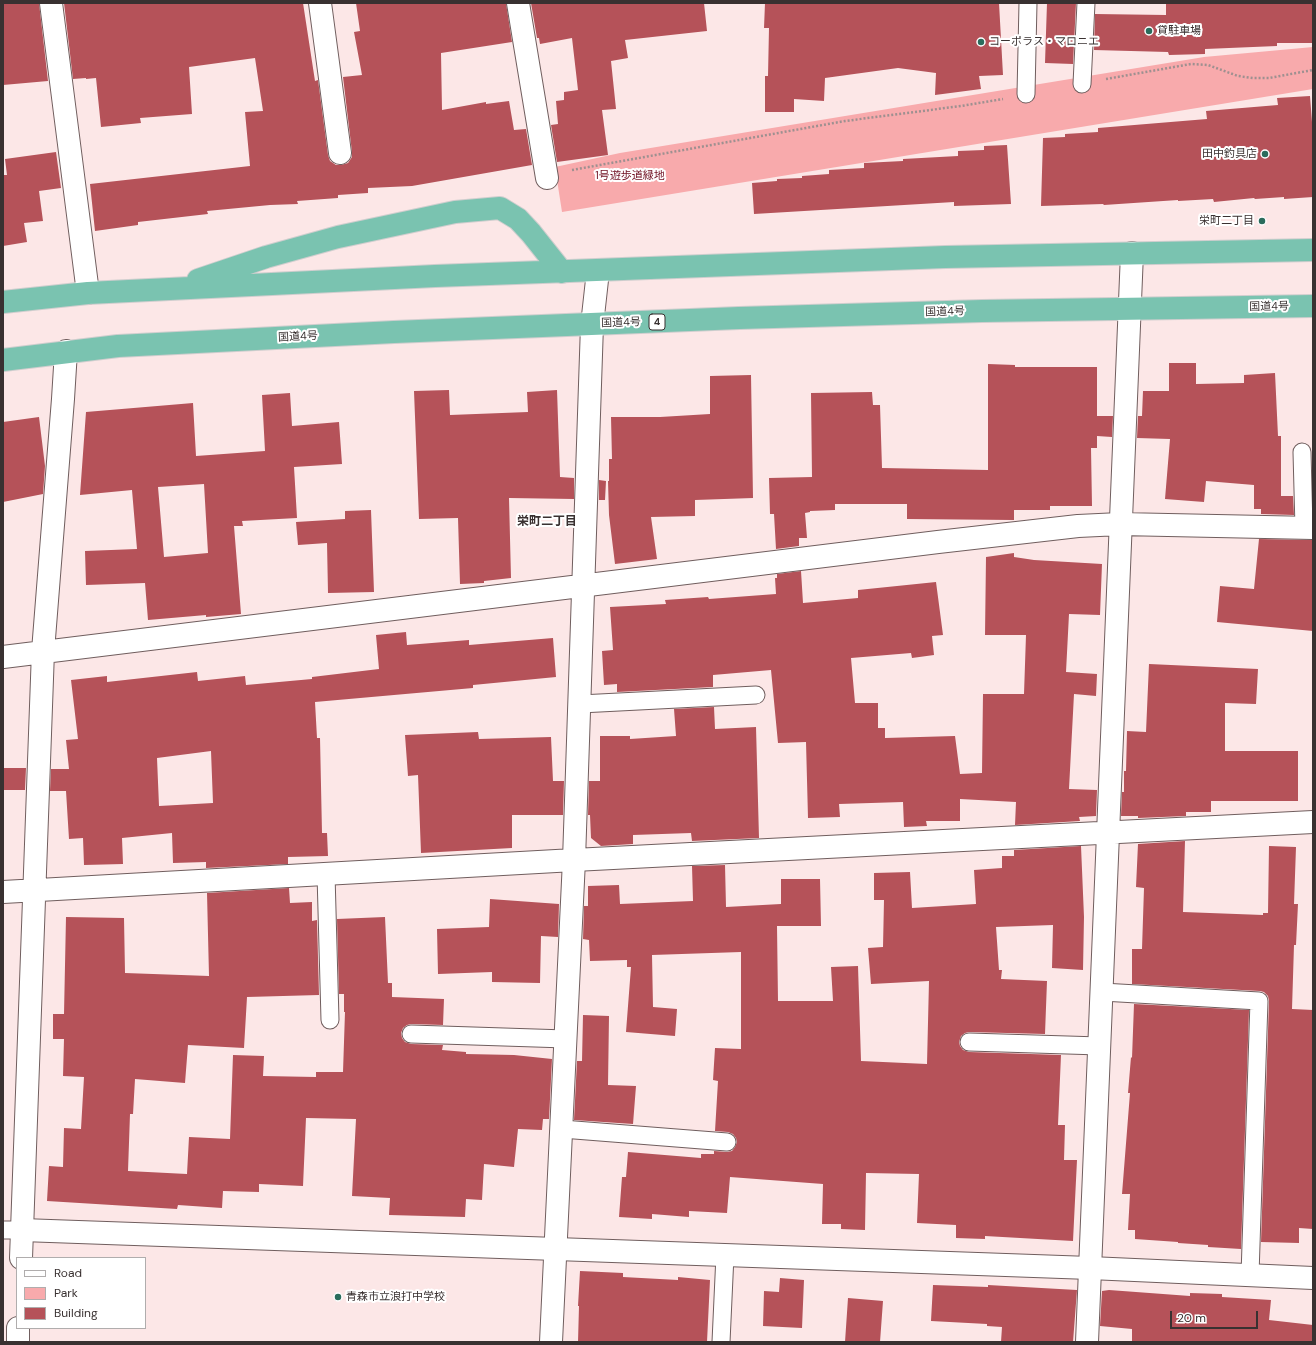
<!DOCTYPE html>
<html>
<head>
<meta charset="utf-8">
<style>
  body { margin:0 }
  #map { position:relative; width:1316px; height:1345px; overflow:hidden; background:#fce7e7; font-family:"DM Sans",sans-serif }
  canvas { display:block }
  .frame { position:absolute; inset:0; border:4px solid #393131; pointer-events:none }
  .legend { position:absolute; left:16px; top:1257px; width:130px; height:72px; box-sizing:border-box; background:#fff; border:1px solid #b0adad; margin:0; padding:5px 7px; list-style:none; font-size:12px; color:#393131 }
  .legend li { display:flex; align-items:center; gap:8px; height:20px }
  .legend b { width:20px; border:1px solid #b0adad }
  .scale { position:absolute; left:1170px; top:1311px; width:88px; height:18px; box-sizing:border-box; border:2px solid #393131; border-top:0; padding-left:5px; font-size:12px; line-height:14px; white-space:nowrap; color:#393131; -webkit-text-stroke:3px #fff; paint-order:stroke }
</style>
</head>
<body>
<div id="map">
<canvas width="1316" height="1345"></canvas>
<div class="frame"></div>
<ul class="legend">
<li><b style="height:5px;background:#fff"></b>Road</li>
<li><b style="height:11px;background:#f8aaac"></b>Park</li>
<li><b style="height:11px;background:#b55259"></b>Building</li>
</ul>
<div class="scale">20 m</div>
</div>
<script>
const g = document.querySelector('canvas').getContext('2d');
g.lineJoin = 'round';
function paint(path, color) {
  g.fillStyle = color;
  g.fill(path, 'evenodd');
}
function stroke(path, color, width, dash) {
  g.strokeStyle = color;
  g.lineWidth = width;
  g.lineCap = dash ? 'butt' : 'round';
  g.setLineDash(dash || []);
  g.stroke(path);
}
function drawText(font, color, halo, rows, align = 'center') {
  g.font = font + ' "DM Sans","Noto Sans JP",sans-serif';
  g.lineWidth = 4;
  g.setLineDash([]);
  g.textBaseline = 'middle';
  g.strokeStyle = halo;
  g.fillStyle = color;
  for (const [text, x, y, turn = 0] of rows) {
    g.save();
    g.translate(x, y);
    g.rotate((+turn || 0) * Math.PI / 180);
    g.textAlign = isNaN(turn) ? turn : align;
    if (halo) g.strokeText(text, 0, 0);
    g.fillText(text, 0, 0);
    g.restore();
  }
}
paint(new Path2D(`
  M1313 47V89L562 212 555 167 620 153 1204 57Z`), '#f8aaac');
paint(new Path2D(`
  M3 3H39L48 81 3 85Z
  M64 3H303L315 81 318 80 328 155 330 161 336 165H341L348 163 352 157V152L343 77 362 75 354 32 360 31 356 3H506L512 42 441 53 442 110 486 102V104L509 101 514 130 526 129 532 165 412 186 368 188V193L338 195V198L297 201 298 204 270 205 207 211 208 214 138 222V225L95 231 90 184 250 166 245 112 263 111 255 58 189 67 192 114 140 118 141 123 101 127 96 78 86 79V78L73 79Z
  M531 3H704L707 31 625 40 628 58 611 61 616 109 602 110 608 155 557 162 551 125 558 124 556 101 564 100V92L578 90 572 38 540 44 539 38H537Z
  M765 3H999L1003 75 979 76 981 89 935 95 936 73 898 68 825 78 824 101 794 99V112H765V76H768L769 28H764Z
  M1047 3H1076L1073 64 1045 63Z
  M1166 3H1313V43H1277V46L1205 49V54L1169 55 1168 52 1094 50 1095 14 1166 15Z
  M1310 96 1313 135V197L1284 199V197L1255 199 1254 198 1214 202 1213 199 1178 201V200L1104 205 1103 204 1041 206 1043 138 1065 137V134L1098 132V128L1207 119 1206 111 1278 105 1277 98Z
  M1007 145 1011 204 954 206V202L754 214 752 183 777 181V179L802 178V176L829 174V170L864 168V163L903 161V159L958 156V151L984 150V146Z
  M56 152 61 188 39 191 43 221 24 223 27 242 3 246V175H7L5 159Z
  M1169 363H1196V384L1244 383V375L1275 373 1278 436H1281V496H1293L1294 515 1261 514V509H1254V485L1206 481 1204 502 1165 499 1170 439 1137 438 1138 416H1142L1143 391H1169Z
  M988 364 1015 365V367H1097V416H1113L1112 437 1097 436V448H1091L1092 506H1050V510H1014V520L907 519V504H835V510L810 511V512L805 513 807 538H799V546L776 549 774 514H770L769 478 812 477 811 393 872 392 873 405H880L882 468 988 470Z
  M751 375 753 498 695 500V516L651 517 657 559 615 564 609 515 608 481H609V459H612L611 417H660L710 414V376Z
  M449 390 450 415 528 412 527 392 557 390 560 477 574 478V499L509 498 511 578 484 581V583L460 584 458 518 419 519 414 391Z
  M290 393 292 426 339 422 342 464 294 467 297 518 242 521 243 526H234L241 614 206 617V615L148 620 145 583 86 585 85 551 137 549 132 490 80 495 86 412 193 403 196 456 265 451 262 395ZM204 484 208 553 164 557 158 487Z
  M39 417 45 466 43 494 3 502V422Z
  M599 480 606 481 605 500H599Z
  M371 510 374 592 328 593 327 543 298 545 296 522 345 519V511Z
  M1259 539 1313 540V631L1217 622 1220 586 1254 589Z
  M1014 553V557L1034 560 1102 564 1100 615 1069 614 1066 672 1097 674 1096 696 1074 694 1069 789 1097 790 1096 816 1079 817 1080 821 1015 825 1016 802 960 799V821H926L927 826 904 827 903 802 839 804 840 817 808 818 806 742 778 743 771 670 713 675V687L617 692V684L604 685 602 651 613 650 610 607 666 604 665 600 708 597 709 599 776 594 775 578H777V574L801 571 803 603 858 598V590L936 582 943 635 932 636 934 655 912 658 911 653 851 658 855 703H878V728H885V738L955 736 960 774 982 773 983 694H1024L1026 635H985L986 557Z
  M406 632 407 645 469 640V645L553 638 556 677 473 685V688L315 702 317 738H320L322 833H327L328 856 288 857V864L206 868V862L173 863 172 833 122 838 123 864 84 865 83 838 69 839 66 791H50L51 769H69L66 740 78 739 71 680 107 676V682L197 672 198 681 245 676 246 685 312 679V677L379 669 376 635ZM211 751 213 803 159 806 157 758Z
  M1149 664 1258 669 1256 704 1225 703V751H1298V801H1211V812H1186V816L1138 818V816H1121L1122 792H1124V771H1126L1127 731 1146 732Z
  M714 707 715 729 756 727 759 838 692 841 691 833 633 835V844L601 846 591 838 590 815H588L589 781H600V736H630V739L676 736 674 709Z
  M478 732 479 739 551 737 553 781H564L563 815H512V848L421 853 418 775 408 776 405 735Z
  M3 768H26L25 790H3Z
  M1185 841 1183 912 1263 915V913H1268L1269 846 1296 847 1294 904H1298L1296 945H1294L1292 1009 1313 1010V1229L1299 1228V1243L1261 1242 1269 1001 1268 996 1264 992 1260 991 1132 984V949H1142L1144 888 1136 887 1138 844Z
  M1081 846 1084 917 1083 970 1052 968 1053 925 996 927 999 970H1002L1001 979 1047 981 1045 1034 969 1032 965 1033 961 1036 959 1042 960 1046 963 1050 969 1052 1061 1055 1058 1125H1065L1064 1160H1077L1073 1241 985 1236V1239L956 1238V1225L917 1223 919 1174 866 1173 865 1230 841 1229V1224H822L823 1184 730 1177 727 1213 689 1211V1217L652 1214V1219L619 1217 622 1177H626L628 1152 701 1158V1154H714V1151L727 1152 732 1151 735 1147 737 1142 736 1138 733 1134 728 1132 715 1131 718 1081 713 1080 715 1048 741 1049V952L652 955 653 1007 677 1009 675 1036 626 1032 631 967H627V960L590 961 589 940 583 939 584 906H588V886L619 885 620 904 693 901 692 866 725 865 726 907 781 904V879H820L821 926H777L778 1001H833L831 967 858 966 861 1061 927 1064 929 981 871 984 868 948 883 947 884 900H874V873L910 872 912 908 976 904 974 870 1002 868V856H1014V850Z
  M289 888 290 903 312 902V921L317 920 319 995 247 997 244 1048 188 1045 185 1083 135 1079 133 1114H130L128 1171 187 1174 189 1137 230 1139 233 1055 264 1056 263 1076 316 1077V1072H343L345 1012H344V994H339L337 919 385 917 388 983H392V997L444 999 443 1025 411 1024 407 1025 403 1028 401 1033 402 1038 405 1042 411 1044 443 1045 442 1050 466 1052V1054L514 1055 552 1059 549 1119H543L542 1130 518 1129 514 1167 484 1164 482 1200 466 1199 465 1217 389 1215 390 1198 352 1196 356 1119 306 1118 303 1186 259 1184V1192L223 1191 222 1208 178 1205 177 1209 47 1201 49 1166 63 1167 64 1128 81 1129 84 1077 63 1076 64 1039H53V1014H64L66 917 124 918 125 973 209 976 207 893Z
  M490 899 559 904 558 937 541 936 540 983 492 982V972L438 974 437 929 489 927Z
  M1134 1004 1249 1010 1241 1249 1208 1247V1245L1178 1243V1242L1135 1239V1230H1128L1130 1194H1122L1130 1093H1128L1131 1057 1132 1058Z
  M583 1015 609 1016 608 1085 636 1086 633 1124 574 1120 577 1061H582Z
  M580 1271 623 1273V1277L678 1280V1277L710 1280 707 1342H578L579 1306H578Z
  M780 1278 804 1280 802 1328 763 1326 764 1291 779 1292Z
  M933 1285 988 1287V1285L1077 1290 1073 1342H1001L1002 1327 987 1326V1324L931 1321Z
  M1109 1290 1190 1296V1293L1222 1294V1297L1271 1300 1269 1320 1313 1325V1342H1132V1329L1100 1326 1102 1291Z
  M848 1298 883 1301 880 1342H845Z`), '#b55259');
const service = new Path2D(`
  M1082 84 1086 3
  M1026 94 1028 3
  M1302 452 1304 528
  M580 704 756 695
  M326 874 330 1020
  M1102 992 1259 1001 1250 1275
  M411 1034 566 1039
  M969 1042 1100 1046
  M562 1129 727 1142
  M3 1230H22
  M721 1342 725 1255`);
const minor = new Path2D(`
  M51 3 88 293
  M320 3 340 153
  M518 3 547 178
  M3 657 938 542 1078 526 1120 524 1313 528
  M3 892 574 860 1313 822
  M21 1258 43 651 63 399 66 351
  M18 1342V1328
  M551 1342 574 860 592 325 598 271
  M1087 1342 1132 253`);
const tertiary = new Path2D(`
  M22 1230 1090 1268 1313 1278`);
const trunk = new Path2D(`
  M198 280 266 257 338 237 455 212 500 208 518 219 531 233 562 272
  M3 302 88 293 435 276 945 257 1313 250
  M3 360 118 346 394 332 739 318 982 311 1313 306`);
stroke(service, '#705e5e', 19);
stroke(minor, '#705e5e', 24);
stroke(tertiary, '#705e5e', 24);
stroke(trunk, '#cfcece', 24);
stroke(new Path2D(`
  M1106 79 1191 64 1208 65 1238 76 1253 78H1269L1313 70
  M572 170 845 121 961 106 1003 99`), '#9e9090', 2.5, [2, 2]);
stroke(service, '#fff', 17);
stroke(minor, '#fff', 22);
stroke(tertiary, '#fff', 22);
stroke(trunk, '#7ac3b0', 22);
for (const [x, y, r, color] of [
  [1149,31,4,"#2a6c5c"],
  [981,42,4,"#2a6c5c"],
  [1265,154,4,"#2a6c5c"],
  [1262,221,4,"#2a6c5c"],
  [338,1297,4,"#2a6c5c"]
]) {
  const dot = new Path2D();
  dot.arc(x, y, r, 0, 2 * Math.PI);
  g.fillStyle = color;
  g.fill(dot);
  stroke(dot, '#fff', 1.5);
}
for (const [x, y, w] of [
  [657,322,16]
]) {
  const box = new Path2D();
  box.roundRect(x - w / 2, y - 8, w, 16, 3);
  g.fillStyle = '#fff';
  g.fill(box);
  stroke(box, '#393131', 1);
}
drawText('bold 10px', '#393131', null, [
  ["4",657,322]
]);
drawText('11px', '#393131', '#fff', [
  ["貸駐車場",1157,31],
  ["コーポラス・マロニエ",989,42],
  ["田中釣具店",1257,154,"right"],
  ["栄町二丁目",1254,221,"right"],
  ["青森市立浪打中学校",346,1297]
], 'left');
drawText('11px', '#6e0e20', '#fff', [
  ["1号遊歩道緑地",630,176]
]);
drawText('11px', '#393131', '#fff', [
  ["国道4号",1269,307,-1],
  ["国道4号",945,312,-2],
  ["国道4号",621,323,-2],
  ["国道4号",298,337,-3]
]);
drawText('bold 12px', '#393131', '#fff', [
  ["栄町二丁目",547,522]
]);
</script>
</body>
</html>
